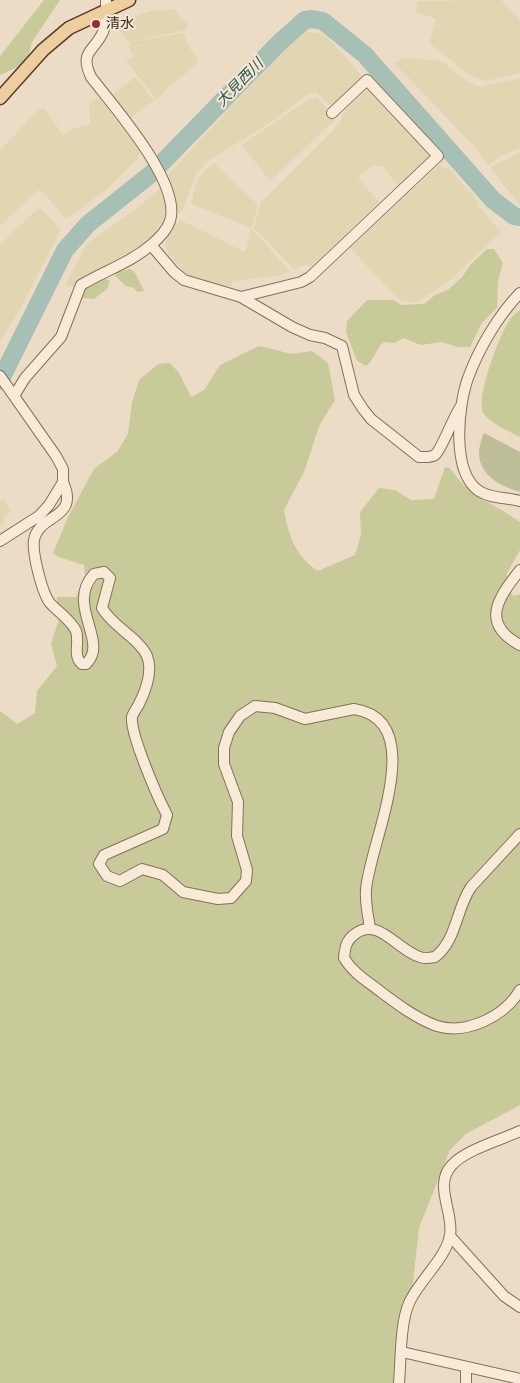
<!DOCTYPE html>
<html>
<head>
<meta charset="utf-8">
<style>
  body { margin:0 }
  canvas { display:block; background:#ecdcc5 }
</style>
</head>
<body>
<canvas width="520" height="1383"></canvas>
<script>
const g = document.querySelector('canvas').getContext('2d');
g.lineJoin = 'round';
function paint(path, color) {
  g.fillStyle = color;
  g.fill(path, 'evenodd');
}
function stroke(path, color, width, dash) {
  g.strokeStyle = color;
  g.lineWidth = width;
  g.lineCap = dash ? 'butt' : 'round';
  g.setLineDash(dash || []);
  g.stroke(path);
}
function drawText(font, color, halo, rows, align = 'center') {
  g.font = font + ' "Roboto Serif","Noto Sans JP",serif';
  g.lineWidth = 4;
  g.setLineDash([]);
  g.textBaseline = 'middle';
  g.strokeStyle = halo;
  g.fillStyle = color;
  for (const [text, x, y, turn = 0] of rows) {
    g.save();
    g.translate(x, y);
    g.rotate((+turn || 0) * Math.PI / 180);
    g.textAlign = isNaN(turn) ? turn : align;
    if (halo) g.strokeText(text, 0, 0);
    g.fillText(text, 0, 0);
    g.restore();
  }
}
paint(new Path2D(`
  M501 0 520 20V73L485 81 471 76 429 43 436 19 416 12 417 1Z
  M175 9 180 18 188 22 186 30 128 42 113 23 151 11Z
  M306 32 319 33 328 38 363 77 332 107 316 92 309 94 268 124 208 161 196 174 183 210 179 213H176L168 175 170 172 294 40Z
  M182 33 185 34 187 44 198 60 197 64 165 90 157 100 126 61 133 56 129 48V45L132 42Z
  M405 58 441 61 466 80 480 87 520 78V148L505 154 488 165 475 147 394 63Z
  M135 77 154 100 130 119 110 97Z
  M370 87 433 156 400 188 382 166H372L358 178 379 202 311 267 306 265 294 269 254 228 261 202 339 124 345 111Z
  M101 96 141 149 137 160 106 190 69 217 65 218 43 192 38 190 0 226V150L39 109H45L63 135 72 129 90 124 89 103Z
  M317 97 334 118V121L270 181 242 145 309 99Z
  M520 152V205L490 168Z
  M214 163 258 205 251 228 290 271 279 276 233 281 231 287 194 278 184 272 171 257 166 248V239L180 220 245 252 251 228 191 204 196 184 202 173Z
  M440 164 444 170 448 167 479 203 477 205 501 232 450 280 416 303 399 300 350 248Z
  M160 189 166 205 163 220 150 238 128 256 85 275 74 287 68 286 66 283 87 244 133 211Z
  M37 209H41L61 229 21 308 0 341V245Z
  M3 499 11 510 3 519 5 522 0 527V500Z`), '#e2d5b2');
paint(new Path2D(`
  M44 0H60L32 42 28 58 18 67 0 75V56Z
  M487 249H494L503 263 498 281 497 308 481 324 470 347H458L441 342 421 345 403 338 395 343 384 342C375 349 375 360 366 366L357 361 346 332 347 321 367 300H394L401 305 424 304 435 295 449 289 462 277 471 264Z
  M130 269 135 273 144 291 137 292 134 288 126 286 115 276 118 272Z
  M104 278 110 281 107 289 94 299 82 298 86 288Z
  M520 310V437C510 432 490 423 484 414 474 399 501 331 511 318 513 315 517 313 520 310Z
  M259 346 292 354 312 351 328 363 335 400 319 426 305 470 284 510C289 536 295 556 318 571L355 555 361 535 360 512 379 488 395 490 411 500 434 499 445 467 450 468C471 499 491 501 520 522V550L507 573 506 588 514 596 520 594V1105L466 1134 450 1150 419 1228 402 1383H0V711L17 724 35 713 37 691 57 666 51 644 58 622 57 597H76L85 576 84 565 59 557 53 553 68 517 94 469 118 451 128 433 132 402 139 380 158 364 170 363 179 373 191 397 204 390 220 365Z`), '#c9ca99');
paint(new Path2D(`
  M484 433 520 452V492C490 483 469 466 484 433Z`), '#bebf98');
stroke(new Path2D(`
  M0 381 65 250 88 224 151 174 281 41 305 20 312 19 323 21 365 55 493 200 514 216 520 217`), '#a6c0b6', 18);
const minor = new Path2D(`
  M151 245 174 272 184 280 241 297 292 327 310 335 325 338 342 346 354 395 363 409 371 419 419 457C425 457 430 458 435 455 442 449 453 417 461 406
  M520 293C498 316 479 348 468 378 458 406 451 472 479 491 492 499 506 497 520 501
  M241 297 301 282 310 277 438 156 367 80 332 113
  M0 376 56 456 63 469V482L49 505 39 516 0 541
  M14 396 25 378 61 337 81 285C104 271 130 263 151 245 158 239 167 230 170 221 182 183 114 107 91 77 79 51 94 52 103 32 107 22 106 10 106 0
  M63 482C80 520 39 513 34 540 32 553 42 593 50 603 58 612 71 620 76 631 80 642 72 656 82 664H86C110 642 65 605 94 574L104 572 110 578 102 608C113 627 139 638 147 656 153 671 146 690 139 704 137 708 133 713 132 717 130 734 158 798 167 815L163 829 104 855 99 864 107 876 120 881 142 869 163 875 183 892 218 899 231 898 246 881 247 870 237 836 238 802 224 764V748L229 732 240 716 255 706 275 708 305 719 354 709C431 721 369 844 366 890 365 902 368 916 370 928
  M520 570C499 597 479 623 520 645
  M520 834 471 887C456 909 457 940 435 957 430 958 424 959 420 957 398 951 378 916 355 934 346 940 345 948 344 958 353 973 367 981 381 992 397 1004 417 1019 437 1026 467 1035 505 1016 520 990
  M450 1236 504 1296 520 1307
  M402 1352 520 1379
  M466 1367V1383
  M399 1383C401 1360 400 1324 409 1303 418 1282 447 1257 450 1235 454 1212 433 1185 452 1165 465 1150 501 1140 520 1131`);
const major = new Path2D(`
  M0 98 43 50 69 28 129 0`);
stroke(minor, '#866e5c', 12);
stroke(major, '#543d30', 15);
stroke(minor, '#f7ebd7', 10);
stroke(major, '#eecd9e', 12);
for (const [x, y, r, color] of [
  [96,24,5,"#932e39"]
]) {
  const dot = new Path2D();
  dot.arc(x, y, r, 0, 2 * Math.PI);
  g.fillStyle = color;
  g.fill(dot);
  stroke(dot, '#f4e7d4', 2);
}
drawText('14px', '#37281f', '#f4e7d4', [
  ["清水",106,24]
], 'left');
drawText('italic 15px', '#2f5650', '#f4e7d4', [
  ["大見西川",240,83,-46]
]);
</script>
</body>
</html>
